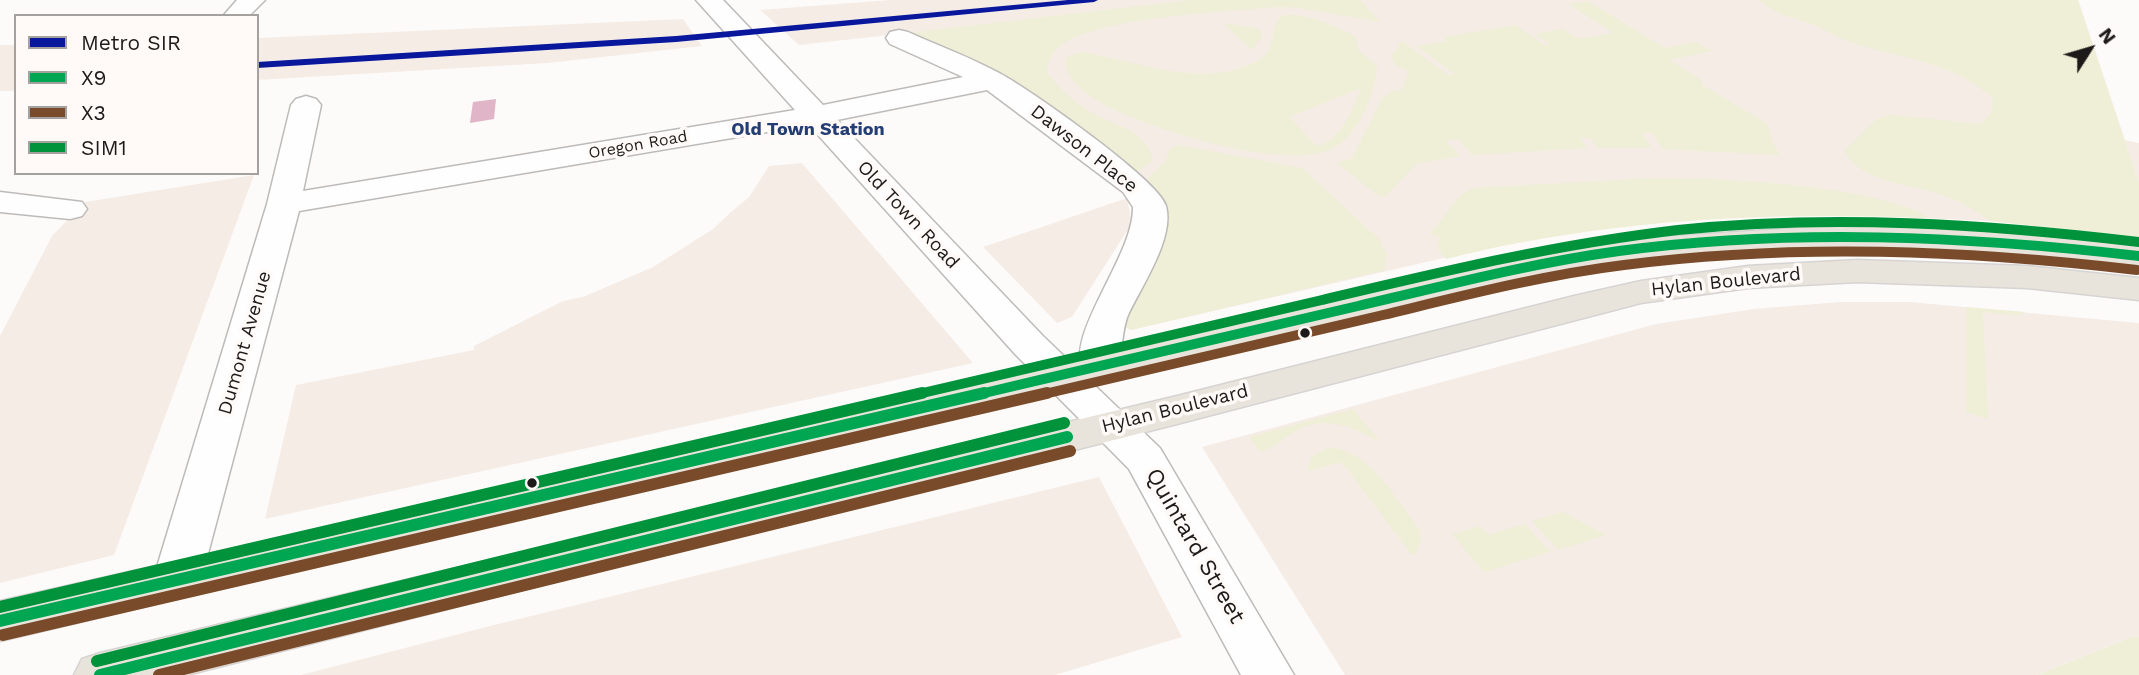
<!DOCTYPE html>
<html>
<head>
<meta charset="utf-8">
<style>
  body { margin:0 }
  #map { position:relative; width:2139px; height:675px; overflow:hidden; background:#fdfbf9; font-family:"Work Sans",sans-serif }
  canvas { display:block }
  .legend { position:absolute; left:14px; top:14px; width:245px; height:161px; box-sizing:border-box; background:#fffaf7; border:2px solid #a5a19e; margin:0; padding:9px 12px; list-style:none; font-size:21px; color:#1d1b19 }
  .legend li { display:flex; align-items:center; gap:14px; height:35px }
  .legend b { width:35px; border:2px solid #a5a19e }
  .north { position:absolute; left:2055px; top:14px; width:70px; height:70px; -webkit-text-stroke:5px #fffaf7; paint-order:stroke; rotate:53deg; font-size:19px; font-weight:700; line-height:28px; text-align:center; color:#1d1b19 }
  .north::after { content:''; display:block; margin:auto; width:24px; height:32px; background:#1d1b19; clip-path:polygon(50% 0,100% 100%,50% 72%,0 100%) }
</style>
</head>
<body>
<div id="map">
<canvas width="2139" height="675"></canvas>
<ul class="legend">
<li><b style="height:9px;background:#08179c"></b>Metro SIR</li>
<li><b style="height:9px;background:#00a651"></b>X9</li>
<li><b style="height:9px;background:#7a4b2a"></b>X3</li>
<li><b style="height:9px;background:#00933c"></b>SIM1</li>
</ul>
<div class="north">N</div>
</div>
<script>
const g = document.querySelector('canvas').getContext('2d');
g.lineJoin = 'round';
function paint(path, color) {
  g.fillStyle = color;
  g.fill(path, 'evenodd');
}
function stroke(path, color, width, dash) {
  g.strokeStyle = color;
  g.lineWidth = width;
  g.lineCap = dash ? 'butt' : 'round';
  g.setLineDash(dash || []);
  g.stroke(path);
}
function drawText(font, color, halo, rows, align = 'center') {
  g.font = font + ' "Work Sans",sans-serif';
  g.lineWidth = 7;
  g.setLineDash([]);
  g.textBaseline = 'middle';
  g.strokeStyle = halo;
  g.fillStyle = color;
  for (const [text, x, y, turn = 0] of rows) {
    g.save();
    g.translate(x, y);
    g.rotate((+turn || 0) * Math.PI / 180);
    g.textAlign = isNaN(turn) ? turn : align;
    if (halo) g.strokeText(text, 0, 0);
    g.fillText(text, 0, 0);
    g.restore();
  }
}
paint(new Path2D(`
  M890 0H2078L2125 140 2139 143V237L1990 221 1827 214 1756 215 1628 225 1509 243 1131 330 1162 210 908 33 799 45 760 10Z
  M683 19 702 46 548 63 257 80V38Z
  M0 45H16V91H0Z
  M802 163 973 363 265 519 296 385 474 350V346L563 301 583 297 653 267 713 229 731 212 749 197 769 166Z
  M254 175 114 555 0 583V336L52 236 85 202Z
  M1127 198 1132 223 1072 317 1057 323 983 247Z
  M1840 302H1910L2139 323V637L2134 636 2037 675H1345L1202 447 1656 324 1754 309Z
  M1099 477 1182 637 1055 675H301L486 627Z`), '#f5ece6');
paint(new Path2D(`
  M1191 0H1360L1380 22 1293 7H1273C1223 13 1094 16 1058 48 1050 55 1048 61 1047 71 1056 88 1079 106 1096 115 1118 126 1143 130 1152 156L1151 162 1133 175 908 33Z
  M1759 0H2078L2139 184V237L1990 221C1975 210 1960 201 1942 195 1906 182 1865 185 1844 151L1878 118 1892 115 1981 124 1992 112 1993 99C1957 63 1900 58 1853 43 1837 38 1823 28 1808 23 1789 17 1775 13 1759 0Z
  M1588 1 1665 48 1697 42 1712 51 1669 60 1703 81 1701 84 1768 124 1772 142 1780 155 1663 149 1652 133H1642L1652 148H1598L1590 138 1580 137 1587 148 1472 155 1458 139 1446 141 1460 156 1416 164 1385 197 1377 195 1337 163 1352 158 1383 97 1392 91H1401L1409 72 1396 65 1391 57 1402 41 1448 75 1455 74 1416 46 1447 41 1444 37 1515 25 1545 45 1550 44 1534 34 1562 29 1579 39 1613 33 1569 4Z
  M1283 15C1308 13 1334 26 1355 36L1358 50 1377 66C1375 94 1358 138 1329 150 1307 159 1278 155 1255 152 1219 148 1054 107 1066 57L1082 52C1137 61 1205 91 1259 60 1280 48 1267 25 1283 15ZM1361 88C1353 109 1341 140 1317 146L1289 117Z
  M1223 23 1256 28 1261 31 1262 37 1251 50Z
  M1179 145 1302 168 1379 239 1386 253 1385 270 1131 330 1117 323 1143 183 1166 160 1170 148Z
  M1655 178C1714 177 1883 186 1929 218 1764 212 1607 219 1446 259 1439 251 1435 247 1441 238L1430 234 1459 197 1473 188Z
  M1966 307 2025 312 2019 316 1983 312 1988 419 1966 412Z
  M1353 409 1380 442C1354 427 1325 415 1297 430 1281 439 1280 446 1260 452L1249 437Z
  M1327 448C1367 445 1397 501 1419 529L1421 540 1417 552 1412 555 1342 462 1308 471 1311 457Z
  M1563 512 1606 535 1558 550 1532 521Z
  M1525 524 1550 552 1484 572 1452 534 1480 526 1488 535Z
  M2134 636 2139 637V675H2037Z`), '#eeefd6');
paint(new Path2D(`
  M496 99 494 119 470 123 473 102Z`), '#e0b5c7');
const minor = new Path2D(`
  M237 0H265L249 16H223Z
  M696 0H723L823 105 963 77 890 44 886 38 890 32 899 30 908 32C939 46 972 58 1001 74 1029 89 1159 180 1166 206 1175 238 1141 287 1128 315 1120 335 1124 359 1113 376L1099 380 1085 376C1060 338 1134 258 1133 207L1123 192 987 90 837 120 1043 336 1160 448 1294 675H1241L1129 469 1015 354 809 125 299 211 201 580 194 593 177 599 160 593 153 580 267 204 291 105 296 99 306 96 316 99 321 105 303 191 795 110Z
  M0 192 82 202 87 209 82 216 70 219 0 212Z`);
const major = new Path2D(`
  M1830 226 1954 228 2139 245V267C1967 245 1791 238 1619 262 1556 271 1493 286 1431 300L0 641V601L1538 255 1645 238Z
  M1857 260 2027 266 2139 278V300L2027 288 1857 282 1748 288 1641 303 1177 424 187 675H74L82 659 100 653 1177 396 1574 296 1641 281 1748 266Z`);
stroke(minor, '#bdbbb9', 3);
stroke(major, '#d6d4d3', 3);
paint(minor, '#fffefe');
paint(major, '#e9e4db');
stroke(new Path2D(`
  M976 395C1103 365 1230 336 1358 306 1444 286 1531 263 1619 251 1792 228 1966 236 2139 256`), '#00a651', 10);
stroke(new Path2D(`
  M0 621 984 393
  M100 675 1067 437`), '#00a651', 12);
stroke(new Path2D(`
  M1040 395C1154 368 1268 341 1383 315 1462 296 1543 275 1624 265 1795 243 1966 250 2137 270`), '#7a4b2a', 10);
stroke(new Path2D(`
  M3 635 1047 393
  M159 675 1070 451`), '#7a4b2a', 12);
stroke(new Path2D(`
  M914 395C1050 363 1186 331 1322 300 1440 272 1557 244 1678 230 1831 214 1986 224 2139 242`), '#00933c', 10);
stroke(new Path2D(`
  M0 607 922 393
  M97 661 1064 423`), '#00933c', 12);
paint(new Path2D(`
  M1068 0H1098L1094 2 676 42 257 68V62L676 36Z`), '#08179c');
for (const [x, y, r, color] of [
  [1305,333,6,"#1d1b19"],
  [532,483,6,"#1d1b19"]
]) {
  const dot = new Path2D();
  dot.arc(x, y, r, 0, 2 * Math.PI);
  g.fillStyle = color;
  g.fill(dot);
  stroke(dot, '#fffaf7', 2.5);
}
drawText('16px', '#1d1b19', '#fffaf7', [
  ["Oregon Road",638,145,-10]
]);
drawText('bold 18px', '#243e75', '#fffaf7', [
  ["Old Town Station",808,130]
]);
drawText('19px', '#1d1b19', '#fffaf7', [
  ["Dawson Place",1084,149,38],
  ["Old Town Road",908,215,47],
  ["Hylan Boulevard",1726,282,-6],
  ["Dumont Avenue",245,343,-74],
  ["Hylan Boulevard",1175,409,-14]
]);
drawText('23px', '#1d1b19', '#fffaf7', [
  ["Quintard Street",1195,546,60]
]);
</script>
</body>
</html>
